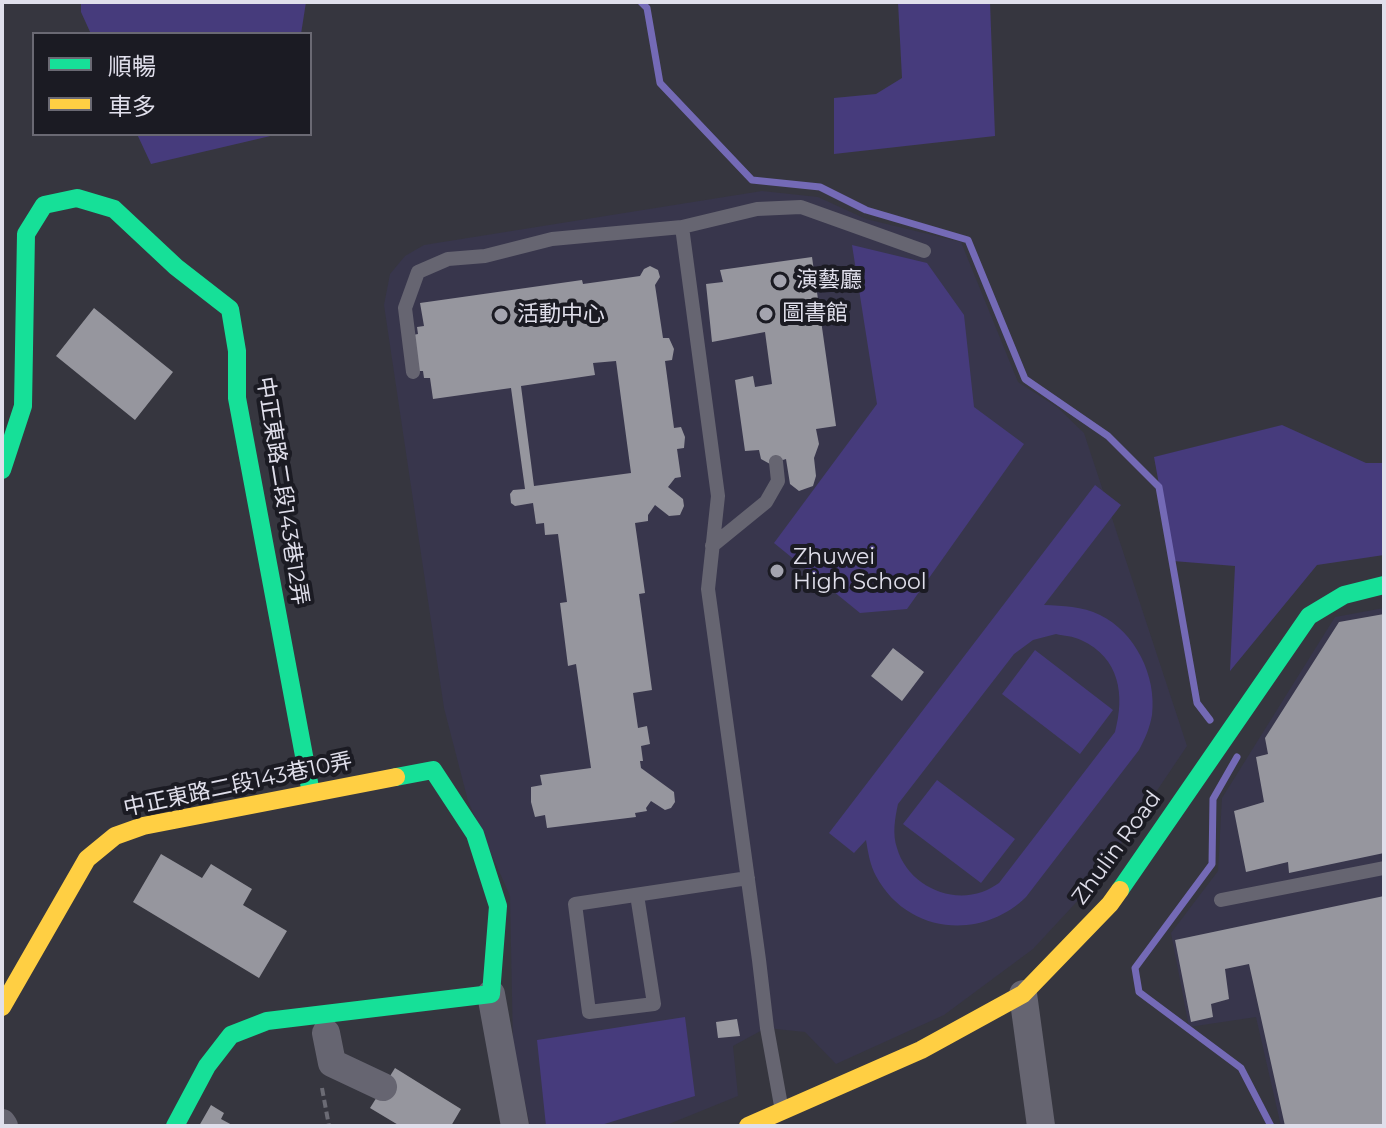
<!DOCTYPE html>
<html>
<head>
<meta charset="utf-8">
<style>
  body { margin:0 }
  #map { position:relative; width:1386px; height:1128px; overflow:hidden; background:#36363f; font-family:Montserrat,"Noto Sans TC",sans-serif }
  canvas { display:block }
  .frame { position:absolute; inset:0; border:4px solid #e0dfeb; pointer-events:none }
  .legend { position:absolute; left:32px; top:32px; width:280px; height:104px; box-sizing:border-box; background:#1b1b23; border:2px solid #6a6973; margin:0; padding:10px 14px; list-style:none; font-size:24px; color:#e0dfeb }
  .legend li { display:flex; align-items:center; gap:16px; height:40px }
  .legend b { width:40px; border:2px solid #6a6973 }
</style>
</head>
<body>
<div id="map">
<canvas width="1386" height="1128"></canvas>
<div class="frame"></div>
<ul class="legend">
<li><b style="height:10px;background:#16e098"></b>順暢</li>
<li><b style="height:10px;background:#ffcf43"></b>車多</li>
</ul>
</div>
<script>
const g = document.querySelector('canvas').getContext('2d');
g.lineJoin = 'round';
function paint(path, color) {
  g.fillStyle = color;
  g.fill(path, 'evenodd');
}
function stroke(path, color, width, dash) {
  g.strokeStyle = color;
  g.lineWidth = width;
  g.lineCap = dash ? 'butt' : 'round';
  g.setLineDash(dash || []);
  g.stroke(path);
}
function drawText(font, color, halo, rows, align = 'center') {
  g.font = font + ' Montserrat,"Noto Sans TC",sans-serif';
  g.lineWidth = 8;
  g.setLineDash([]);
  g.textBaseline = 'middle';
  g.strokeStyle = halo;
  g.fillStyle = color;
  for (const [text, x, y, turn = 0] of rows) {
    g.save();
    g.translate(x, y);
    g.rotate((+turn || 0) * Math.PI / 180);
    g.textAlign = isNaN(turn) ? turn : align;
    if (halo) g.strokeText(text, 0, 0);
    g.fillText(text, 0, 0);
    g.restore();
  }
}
paint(new Path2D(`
  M762 191 818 197 866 219 961 242 1018 382 1057 407 1084 433 1187 746 1096 881 1033 949 944 1015 836 1064 805 1032 766 1028 733 1046 738 1096 664 1126H530L513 1046 510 896 468 801 444 708 384 305 390 274 405 256 424 245Z
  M1384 608V1126H1281L1256 1017 1189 1027 1171 933 1218 871 1222 798 1335 617Z`), '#38364c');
paint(new Path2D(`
  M81 2H306L301 34H91L81 12Z
  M898 2H990L995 136 834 154V98L876 94 902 78Z
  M137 134H279L151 164Z
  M852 245 927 263 964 315 974 407 1024 444 907 609 860 613 774 543 877 404Z
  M1282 425 1366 463H1384V555L1317 565 1230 671 1235 566 1173 561 1154 457Z
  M1095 485 1121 505 1044 605C1063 606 1082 606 1100 615 1135 632 1157 676 1152 715 1150 727 1145 739 1139 750L1026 897C981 941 907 934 876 876 870 865 868 852 866 840L854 853 829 833ZM1056 634C1064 636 1073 636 1081 640 1120 658 1125 695 1115 732L999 883C994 886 988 890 982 892 947 904 907 883 897 848 892 834 895 818 898 804L1014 654 1033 640Z
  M1035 650 1113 710 1080 754 1002 694Z
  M937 780 1015 839 981 883 903 824Z
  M685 1017 695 1096 598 1126H546L537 1040Z`), '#463b7c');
stroke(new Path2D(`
  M641 2 647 8 660 83 752 180 820 187 866 210 968 240 1025 379 1108 436 1159 487 1197 703 1210 720
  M1237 757 1213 799 1212 864 1135 968 1139 992 1241 1068 1271 1126`), '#746ab6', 7);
paint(new Path2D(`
  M812 257 836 426 816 429 819 444 814 458 816 476 813 486 799 491 790 484 786 459 770 464 761 459 759 450 745 451 735 380 753 376 755 387 772 384 765 332 712 342 706 284 723 282 720 270Z
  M650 266 658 270 660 277 655 285 663 338H669L674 349 672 360 665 361 674 428 681 427 685 437 684 448 677 449 681 477 675 478 668 487 683 499 684 506 680 515 669 516 655 505 648 515V521L635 523 645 593 639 594 652 690 633 693 638 728 647 726 650 744 641 746 643 761H640L641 768 674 792 675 802 671 808 665 810 651 801 646 808 647 811 635 813 636 817 547 828 545 815 535 817 531 802V787L542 785 540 775 591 768 576 664 568 666 560 603 567 602 558 534 545 535 544 523 536 524 533 503 515 506 511 503 510 494 513 490 525 489 511 388 433 399 430 378H424L423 371H418L413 335 418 334 417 327 424 326 420 303 582 280 583 284 640 276 644 269ZM616 361 631 473 534 486 521 386 595 375 593 363Z
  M94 308 173 372 135 420 56 356Z
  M1384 614V853L1289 873 1288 862 1246 872 1234 811 1264 802 1256 757 1268 754 1265 738 1339 622Z
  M893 648 924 672 902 701 871 676Z
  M161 854 202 878 211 864 252 889 243 905 287 931 259 978 133 902Z
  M1384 896V1126H1285L1249 964 1225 969 1229 999 1211 1004 1213 1017 1191 1022 1175 940Z
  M737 1019 740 1036 718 1038 716 1022Z
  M395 1068 461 1109 451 1126H400L370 1108Z
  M211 1105 224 1113 221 1119 234 1126H199Z`), '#96969e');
stroke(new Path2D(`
  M322 1088 329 1126`), '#6b6b74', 4, [8, 4]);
stroke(new Path2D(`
  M682 227 718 496 708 589 759 960 767 1028 782 1111
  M413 372 405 308 418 272 448 259 485 256 552 239 682 227 757 209 801 207 924 251
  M712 546 766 502 778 481 776 462
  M637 895 654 1004 589 1012 575 904 748 878
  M1221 900 1384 868`), '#666571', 14);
stroke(new Path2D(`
  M491 994 515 1126
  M1023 994 1041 1126
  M326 1033 332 1063 383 1087
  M2 1123 4 1126`), '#666571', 28);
stroke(new Path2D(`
  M2 470 23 406 26 234 44 205 77 198 114 209 176 267 230 309 237 351V398L311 793
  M1120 890 1309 616 1344 595 1384 585
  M175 1126 207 1066 231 1035 267 1021 491 994 498 906 475 834 433 770 396 777`), '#16e098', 18);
stroke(new Path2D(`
  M2 1007 87 859 115 836 143 826 396 777
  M748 1126 921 1050 1023 994 1110 904 1120 890`), '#ffcf43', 18);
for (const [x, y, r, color] of [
  [780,281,8,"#a4a4af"],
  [766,314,8,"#a4a4af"],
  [501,315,8,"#a4a4af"],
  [777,571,8,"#a4a4af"]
]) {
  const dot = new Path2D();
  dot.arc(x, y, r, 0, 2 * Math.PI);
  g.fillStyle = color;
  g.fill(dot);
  stroke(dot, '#1b1b23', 3);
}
drawText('22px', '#e0dfeb', '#1b1b23', [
  ["演藝廳",796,281],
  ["圖書館",782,314],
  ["活動中心",517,315],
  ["Zhuwei",793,558],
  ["High School",793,583]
], 'left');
drawText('22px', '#e0dfeb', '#1b1b23', [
  ["中正東路二段143巷12弄",282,491,81],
  ["中正東路二段143巷10弄",238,785,-12],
  ["Zhulin Road",1117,848,-54]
]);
</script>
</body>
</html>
